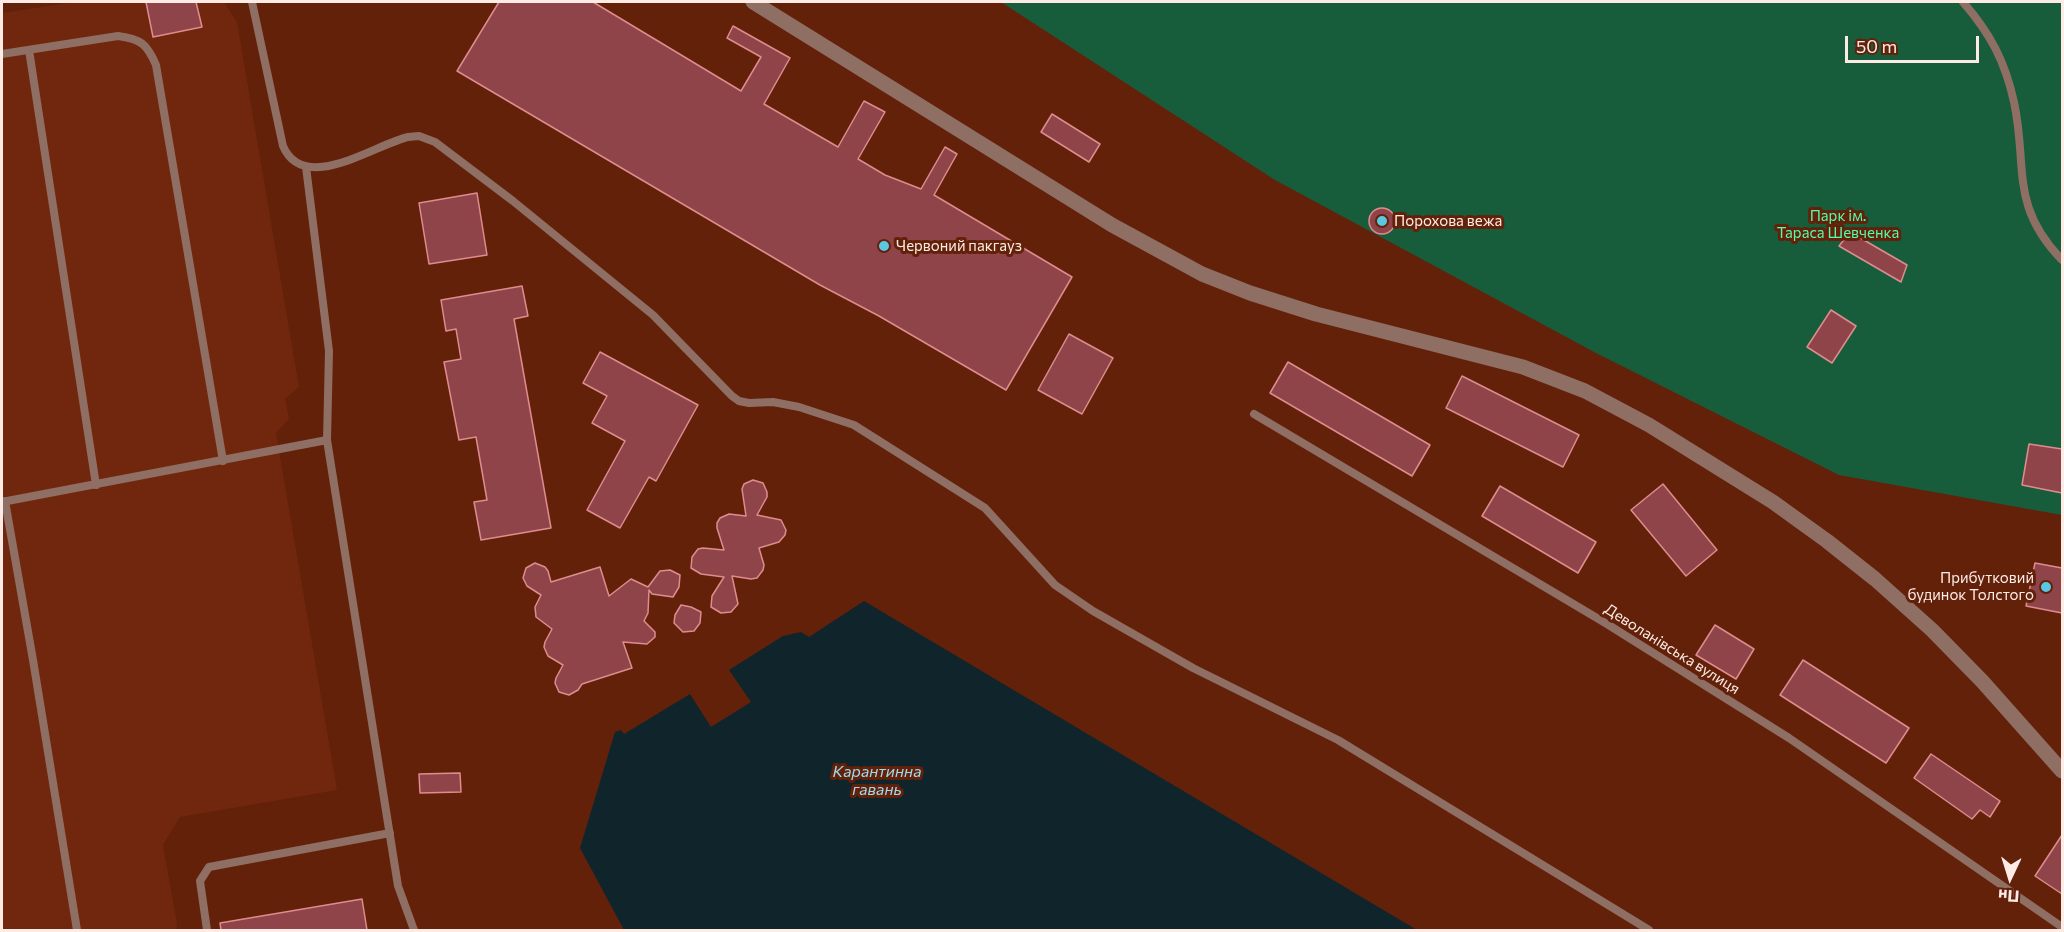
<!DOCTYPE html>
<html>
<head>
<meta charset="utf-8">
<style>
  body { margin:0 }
  #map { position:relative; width:2064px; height:932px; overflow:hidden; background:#63210a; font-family:Commissioner,sans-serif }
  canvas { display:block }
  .frame { position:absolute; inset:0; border:3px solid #fdece6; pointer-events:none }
  .north { position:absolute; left:1980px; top:848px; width:60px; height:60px; -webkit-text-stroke:4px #63210a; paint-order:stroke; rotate:184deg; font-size:16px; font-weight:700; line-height:24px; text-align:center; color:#fdece6 }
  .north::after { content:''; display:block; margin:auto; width:21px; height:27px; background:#fdece6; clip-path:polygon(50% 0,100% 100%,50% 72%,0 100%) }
  .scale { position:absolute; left:1845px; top:36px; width:134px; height:27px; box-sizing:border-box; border:3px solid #fdece6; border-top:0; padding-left:8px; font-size:18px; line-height:21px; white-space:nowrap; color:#fdece6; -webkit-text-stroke:4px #63210a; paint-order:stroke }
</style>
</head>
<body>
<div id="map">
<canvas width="2064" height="932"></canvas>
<div class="frame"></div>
<div class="north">Пн</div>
<div class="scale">50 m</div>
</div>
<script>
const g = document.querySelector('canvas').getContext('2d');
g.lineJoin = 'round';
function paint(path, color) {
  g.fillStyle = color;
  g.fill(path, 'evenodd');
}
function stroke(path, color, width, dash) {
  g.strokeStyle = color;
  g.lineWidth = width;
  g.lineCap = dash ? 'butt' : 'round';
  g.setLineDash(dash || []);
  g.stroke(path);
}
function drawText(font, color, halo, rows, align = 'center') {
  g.font = font + ' Commissioner,sans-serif';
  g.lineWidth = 6;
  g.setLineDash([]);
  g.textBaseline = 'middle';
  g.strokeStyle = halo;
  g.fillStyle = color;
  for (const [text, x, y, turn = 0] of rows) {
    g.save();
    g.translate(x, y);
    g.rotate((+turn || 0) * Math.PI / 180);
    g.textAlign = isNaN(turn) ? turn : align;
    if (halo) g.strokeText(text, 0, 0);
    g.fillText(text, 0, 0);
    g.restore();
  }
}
paint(new Path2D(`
  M75 2H224L237 22 299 387 285 399 289 419 276 433 337 790 180 817 163 845 177 924 176 930H2V13Z`), '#71270d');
paint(new Path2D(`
  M1001 2H2062V515L1839 475 1596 353 1275 180Z`), '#175d3c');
paint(new Path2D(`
  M864 601 1417 930H624L580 848 615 732 621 730 624 734 690 694 711 727 751 702 729 670 783 636 801 632 809 637Z`), '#0f252b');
const building = new Path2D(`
  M146 2H196L202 27 153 37Z
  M499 2H593L741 91 761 57 727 38 733 26 790 58 764 104 838 147 864 101 885 112 858 159 885 175 921 189 945 147 957 154 934 195 1072 277 1006 390 879 316 820 285 457 71Z
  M1052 114 1100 144 1089 162 1041 132Z
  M477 193 487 255 429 264 419 203Z
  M1369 221a13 13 0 1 1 26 0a13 13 0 1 1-26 0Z
  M1850 232 1907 265 1901 282 1839 246Z
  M522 286 528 316 514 319 551 528 481 540 474 502 487 500 476 437 459 440 444 362 461 359 456 329 446 331 441 300Z
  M1831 310 1856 326 1832 363 1807 347Z
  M1069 334 1113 358 1082 414 1038 390Z
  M600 352 698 405 656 481 649 477 620 528 587 510 625 441 592 423 607 396 583 383Z
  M1288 362 1430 445 1412 476 1270 393Z
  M1462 376 1579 435 1563 467 1446 408Z
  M2029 444 2062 449V493L2022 485Z
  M753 480 763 483 767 492V497L757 515 781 520 786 530 785 535 779 542 759 548 764 565 763 570 757 578 751 579 732 576 738 604 731 612 721 613 711 607 712 596 724 577 701 574 691 568 692 557 698 549 703 548 724 550 717 528V523L720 518 729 514 746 516 742 489 744 484Z
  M1663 484 1717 550 1686 576 1631 510Z
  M1500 486 1596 542 1578 573 1482 516Z
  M535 563 545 567 548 571 551 582 600 567 609 596 631 579 648 587 660 571 670 570 680 575 679 587 673 597 652 594 649 590 648 613 644 621 655 632V637L647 644 623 642 632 668 582 684 578 690 569 695 559 692 555 683 556 678 563 665 548 656 544 647 545 642 552 629 536 617 535 607 541 595 527 586 523 578 526 568Z
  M2035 563 2062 568V613L2026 606Z
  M681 605 691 607 701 612 700 623 694 631 683 632 674 623 675 615Z
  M1715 625 1754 649 1736 679 1696 655Z
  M1803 660 1909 728 1886 763 1780 695Z
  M1931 754 2000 801 1990 817 1980 810 1972 819 1914 778Z
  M460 773 461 792 420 793 419 774Z
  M2062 835V894L2035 876Z
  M362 899 367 930H221L220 923Z`);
paint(building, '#8f4449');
stroke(building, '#df8c8e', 1.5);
stroke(new Path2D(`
  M252 2 283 146C304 195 374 145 408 137L419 136 435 142 513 201 653 315 732 396 739 401 749 403 773 402 799 407 854 425 985 508 1055 585 1093 611 1193 668 1338 740 1649 930
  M1963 2C1990 33 2005 61 2014 102 2028 167 2009 205 2062 260
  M29 50 96 485
  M2 54 118 36C141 39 147 44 156 65L223 461
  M306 167 329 351 327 440 398 886 414 930
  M1254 414 1607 624 1789 738 2062 927
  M5 501 33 660 77 930
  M2 502 327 440
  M207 930 200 881 209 867 390 833`), '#8f6e64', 8);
stroke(new Path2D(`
  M753 2 1112 225 1202 274 1250 293 1316 314 1523 367 1585 391 1649 425 1773 502 1827 541 1875 579 1932 630 1982 681 2062 771`), '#8f6e64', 15);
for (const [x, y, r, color] of [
  [1382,221,6,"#5ac8e5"],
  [884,246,6,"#5ac8e5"],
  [2046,587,6,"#5ac8e5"]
]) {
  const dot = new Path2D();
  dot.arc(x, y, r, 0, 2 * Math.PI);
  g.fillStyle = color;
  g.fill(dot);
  stroke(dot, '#63210a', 2);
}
drawText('15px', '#52fcab', '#63210a', [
  ["Парк ім.",1838,216],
  ["Тараса Шевченка",1838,233]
]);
drawText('15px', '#fdece6', '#63210a', [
  ["Порохова вежа",1394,221],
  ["Червоний пакгауз",896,246],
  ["Прибутковий",2034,578,"right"],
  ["будинок Толстого",2034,595,"right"]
], 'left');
drawText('15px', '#fdece6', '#63210a', [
  ["Деволанівська вулиця",1672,649,32]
]);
drawText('italic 16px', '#9adcf0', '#63210a', [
  ["Карантинна",877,772],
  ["гавань",877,790]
]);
</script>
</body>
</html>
